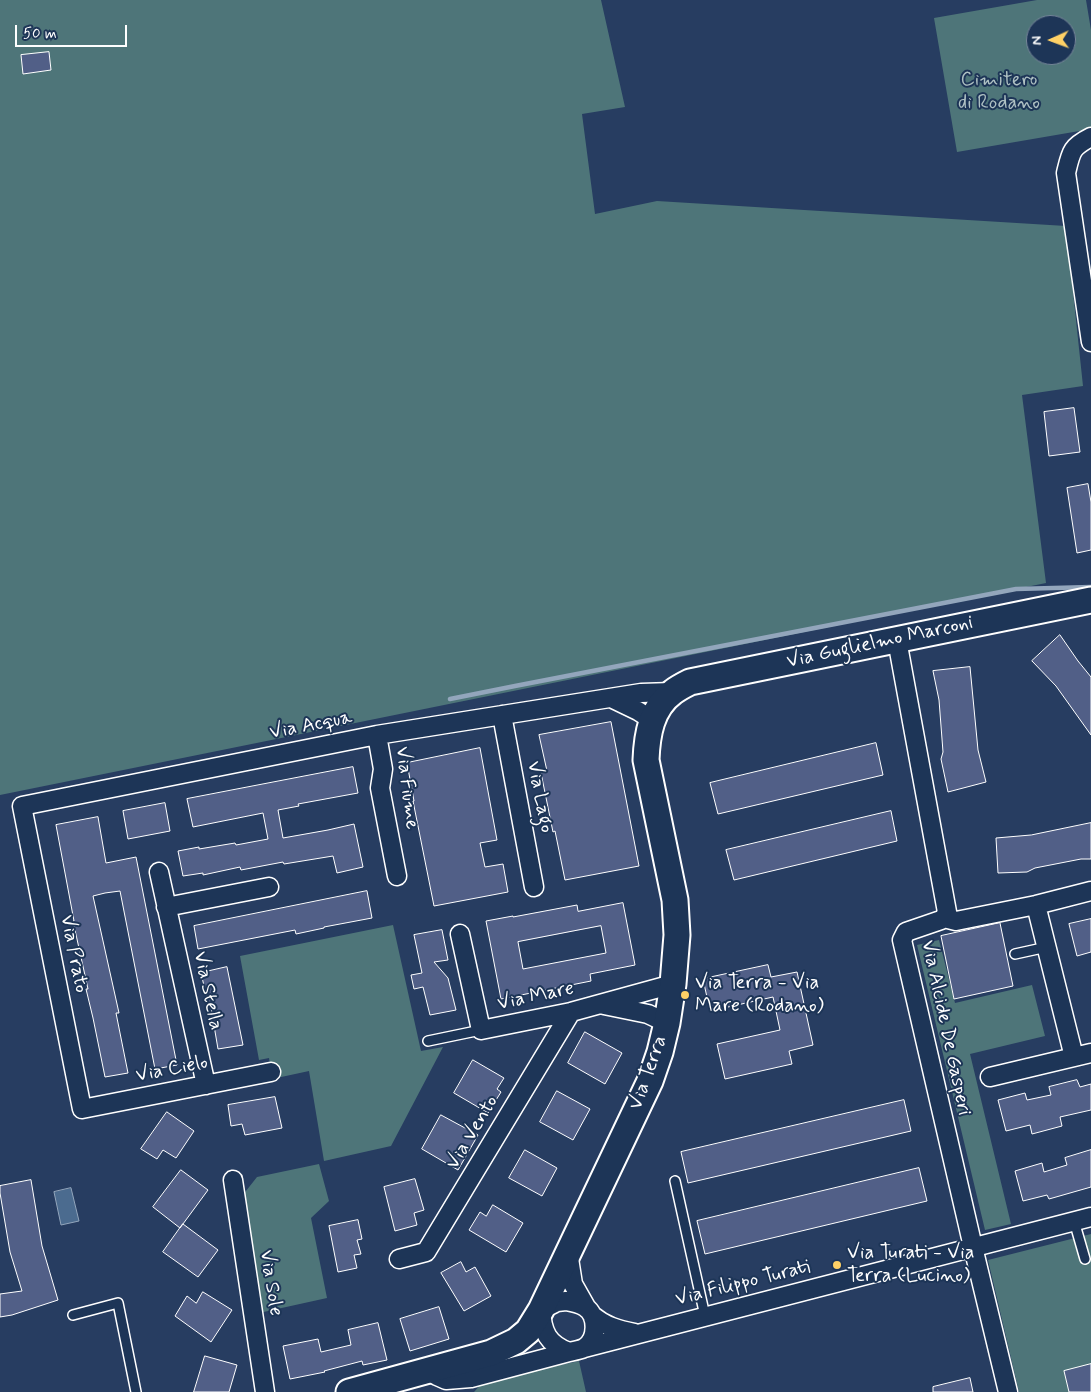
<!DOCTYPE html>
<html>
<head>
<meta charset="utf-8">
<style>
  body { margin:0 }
  #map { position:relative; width:1091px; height:1392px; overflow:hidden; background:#273d61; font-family:Mynerve,sans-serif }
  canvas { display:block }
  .north { position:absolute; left:1026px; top:15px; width:50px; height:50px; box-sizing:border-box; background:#1d3557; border:1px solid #77869a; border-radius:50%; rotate:268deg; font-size:14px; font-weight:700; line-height:20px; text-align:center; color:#fff }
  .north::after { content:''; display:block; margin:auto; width:18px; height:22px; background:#ffd166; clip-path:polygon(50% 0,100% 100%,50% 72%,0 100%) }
  .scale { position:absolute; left:15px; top:25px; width:112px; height:22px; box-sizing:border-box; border:2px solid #fff; border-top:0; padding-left:6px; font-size:15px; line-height:18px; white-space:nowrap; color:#fff; -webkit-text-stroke:4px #1d3557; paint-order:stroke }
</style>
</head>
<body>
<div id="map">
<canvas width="1091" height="1392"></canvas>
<div class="north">N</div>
<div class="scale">50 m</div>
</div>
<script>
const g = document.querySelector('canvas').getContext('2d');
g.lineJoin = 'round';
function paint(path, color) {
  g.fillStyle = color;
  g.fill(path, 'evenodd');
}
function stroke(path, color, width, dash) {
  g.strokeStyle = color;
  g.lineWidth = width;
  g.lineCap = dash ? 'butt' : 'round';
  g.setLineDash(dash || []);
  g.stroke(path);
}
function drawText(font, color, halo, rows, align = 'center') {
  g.font = font + ' Mynerve,sans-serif';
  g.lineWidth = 4;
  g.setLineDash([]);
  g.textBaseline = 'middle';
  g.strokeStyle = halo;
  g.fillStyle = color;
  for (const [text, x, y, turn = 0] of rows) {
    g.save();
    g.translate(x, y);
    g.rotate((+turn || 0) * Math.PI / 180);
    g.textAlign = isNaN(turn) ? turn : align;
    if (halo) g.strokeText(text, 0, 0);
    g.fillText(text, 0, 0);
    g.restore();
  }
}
paint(new Path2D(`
  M0 0H601L625 107 582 114 595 214 657 201 1066 226 1083 386 1022 395 1046 583 0 795Z
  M1037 0H1086L1091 30V129L957 152 934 18ZM1036 25H1066V55H1036Z
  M393 925 421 1051 443 1047 391 1146 324 1161 309 1071 272 1079 269 1058 259 1060 240 956Z
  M939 940 955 1003 1032 985 1045 1036 970 1054 1011 1224 985 1230 917 945Z
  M319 1164 329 1201 311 1218 327 1298 259 1313 242 1196 257 1177Z
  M1091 1234V1392H1019L988 1260Z
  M579 1361 586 1392H474L484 1381Z`), '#4e7579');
const water = new Path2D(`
  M71 1188 79 1221 61 1225 54 1192Z`);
paint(water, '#4b6b8f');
stroke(water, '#93a6bc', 1);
stroke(new Path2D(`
  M450 699 515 686 1016 589 1091 587`), '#93a6bc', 4.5);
const building = new Path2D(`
  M49 52 51 70 23 74 21 55Z
  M1074 408 1080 452 1049 456 1044 412Z
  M1088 484 1091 502V550L1077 553 1067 488Z
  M1060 635 1078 661 1091 677V735L1056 686 1032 661Z
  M970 667 978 750 986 782 948 792 941 759 943 752 939 700 933 671Z
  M611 722 639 866 565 880 555 831 553 832 541 773 547 771 539 735Z
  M876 743 883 775 718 814 710 783Z
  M480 748 497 840 480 843 485 867 503 864 508 892 434 906 413 801H414L407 763Z
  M353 767 358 793 298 804 299 806 278 810 283 838 328 830 354 824 363 867 337 873 333 856 284 864 283 862 241 870 240 867 203 875V873L183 876 178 851 199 847V849L235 843 236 845 268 839 263 813 193 827 187 799Z
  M165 803 170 831 128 839 123 811Z
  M891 811 897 841 734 880 726 850Z
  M98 817 106 863 136 857 177 1065 155 1069 120 891 105 893 93 896 119 1013H116L128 1073 105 1077 93 1018 86 989H88L73 921H74L56 825Z
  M1091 823V859H1081L1035 868 1027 872 998 873 996 838 1031 835Z
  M367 891 372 918 324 927V928L296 934 295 930 198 949 194 926Z
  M623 903 635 965 590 974 591 981 501 999 486 921 513 916V917L577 905 578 911ZM601 926 606 953 523 969 518 942Z
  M1091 919V952L1077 956 1069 924Z
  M1000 923 1013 986 954 999 941 936Z
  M442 930 448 960 434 962 448 978 456 1010 430 1015 423 987 414 989 411 975 422 973 414 935Z
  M768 965 771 977 797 972 813 1045 789 1051 792 1064 725 1079 717 1044 780 1030 773 997 710 1011 703 979Z
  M227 967 243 1045 218 1049 210 1002 208 1003 201 973Z
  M585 1032 622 1053 605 1084 568 1063Z
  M473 1060 504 1078 497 1089 501 1092 488 1113 454 1093Z
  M1077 1080 1080 1087 1091 1084V1110L1060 1117 1062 1126 1032 1134 1030 1125 1006 1131 998 1100 1025 1093 1027 1100 1051 1095 1049 1087Z
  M557 1091 590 1109 573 1140 540 1122Z
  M275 1097 282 1128 245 1135 242 1124 231 1126 228 1105Z
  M904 1100 911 1131 688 1183 681 1152Z
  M167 1112 194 1131 176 1158 163 1150 157 1159 141 1149Z
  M441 1115 478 1135 458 1170 422 1149Z
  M525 1150 557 1168 542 1196 509 1178Z
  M1091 1150V1187L1049 1199 1047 1195 1023 1201 1015 1171 1042 1163 1044 1172 1067 1165 1065 1158Z
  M919 1168 927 1201 705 1254 697 1221Z
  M181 1170 208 1190 180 1228 153 1207Z
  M415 1179 424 1210 414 1213 417 1225 395 1231 384 1187Z
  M31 1180 42 1246 58 1300 12 1315 0 1317V1294L22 1291 10 1252 0 1193V1186Z
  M493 1205 523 1223 506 1252 469 1230 480 1212 486 1216Z
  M358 1220 362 1239 357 1240 361 1254 354 1255 357 1268 338 1272 329 1226Z
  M183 1224 218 1250 198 1277 163 1252Z
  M461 1262 466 1272 475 1267 491 1296 464 1311 441 1273Z
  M203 1292 232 1310 211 1342 175 1316 187 1296 196 1303Z
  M439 1307 449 1339 410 1351 400 1319Z
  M378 1323 387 1360 363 1365 362 1361 324 1371 325 1372 290 1379 283 1346 318 1339 321 1352 351 1345 348 1330Z
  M205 1356 237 1365 229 1392H194Z
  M1091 1364V1392H1069L1064 1371Z
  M970 1378 973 1392H933V1387Z`);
paint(building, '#515f87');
stroke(building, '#fff', 1);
const lane = new Path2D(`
  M1015 954 1047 947
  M428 1041 481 1030
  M675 1181 705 1316
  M1074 1221 1085 1259
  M73 1315 118 1303 136 1392`);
const street = new Path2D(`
  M1091 137C1071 147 1071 152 1066 173L1091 342
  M897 640 947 912 944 918 941 920 906 932 902 940 973 1247 1008 1392
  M611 698 638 711 652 720
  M502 715 534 887
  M377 735 383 769 380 788 397 876
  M159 872 206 1085
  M1036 905 1074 1057
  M166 907 269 887
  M944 918 956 921 1036 905 1091 891
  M460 934 481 1030 571 1012 673 984
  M604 1005 648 1014 667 1023
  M271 1072 82 1109 22 806 377 735 641 693 672 692
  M990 1077 1091 1053
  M233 1180 265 1392
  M568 1252 573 1284 586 1307
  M399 1259 426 1252 571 1012
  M566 1301C572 1302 579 1303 585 1307 598 1315 598 1340 584 1348 580 1350 574 1351 569 1352 548 1344 542 1332 541 1310L557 1302Z
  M592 1315C605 1326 618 1330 635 1333
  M584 1348 1091 1217
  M428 1371 437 1376 446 1380 471 1378 569 1352`);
const secondary = new Path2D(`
  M349 1392 491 1353 516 1341 528 1331 541 1310 650 1081 660 1052 667 1023 673 984 677 935 675 900 646 760C647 735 651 708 673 692 678 688 684 685 690 682L1091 600`);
stroke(lane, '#fff', 12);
stroke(street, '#fff', 21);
stroke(secondary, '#fff', 29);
stroke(lane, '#1d3557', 9);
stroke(street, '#1d3557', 18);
stroke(secondary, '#1d3557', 25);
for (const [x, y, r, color] of [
  [685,995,5,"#ffd166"],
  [837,1265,5,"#ffd166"]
]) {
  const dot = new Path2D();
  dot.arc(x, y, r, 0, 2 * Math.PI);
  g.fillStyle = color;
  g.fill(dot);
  stroke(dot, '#1d3557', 2);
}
drawText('20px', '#afc1c3', '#1d3557', [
  ["Cimitero",999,81],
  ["di Rodano",999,104]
]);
drawText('20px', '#fff', '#1d3557', [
  ["Via Guglielmo Marconi",880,643,-12],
  ["Via Acqua",311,726,-11],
  ["Via Fiume",406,788,83],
  ["Via Lago",539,797,79],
  ["Via Prato",73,954,79],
  ["Via Stella",207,991,78],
  ["Via Mare",536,997,-12],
  ["Via Alcide De Gasperi",945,1028,78],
  ["Via Cielo",172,1070,-11],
  ["Via Terra",649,1073,-70],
  ["Via Vento",473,1133,-59],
  ["Via Sole",270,1283,81],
  ["Via Filippo Turati",743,1284,-14]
]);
drawText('20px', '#fff', '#1d3557', [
  ["Via Terra - Via",695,984],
  ["Mare (Rodano)",695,1007],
  ["Via Turati - Via",847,1254],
  ["Terra (Lucino)",847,1277]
], 'left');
</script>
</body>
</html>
